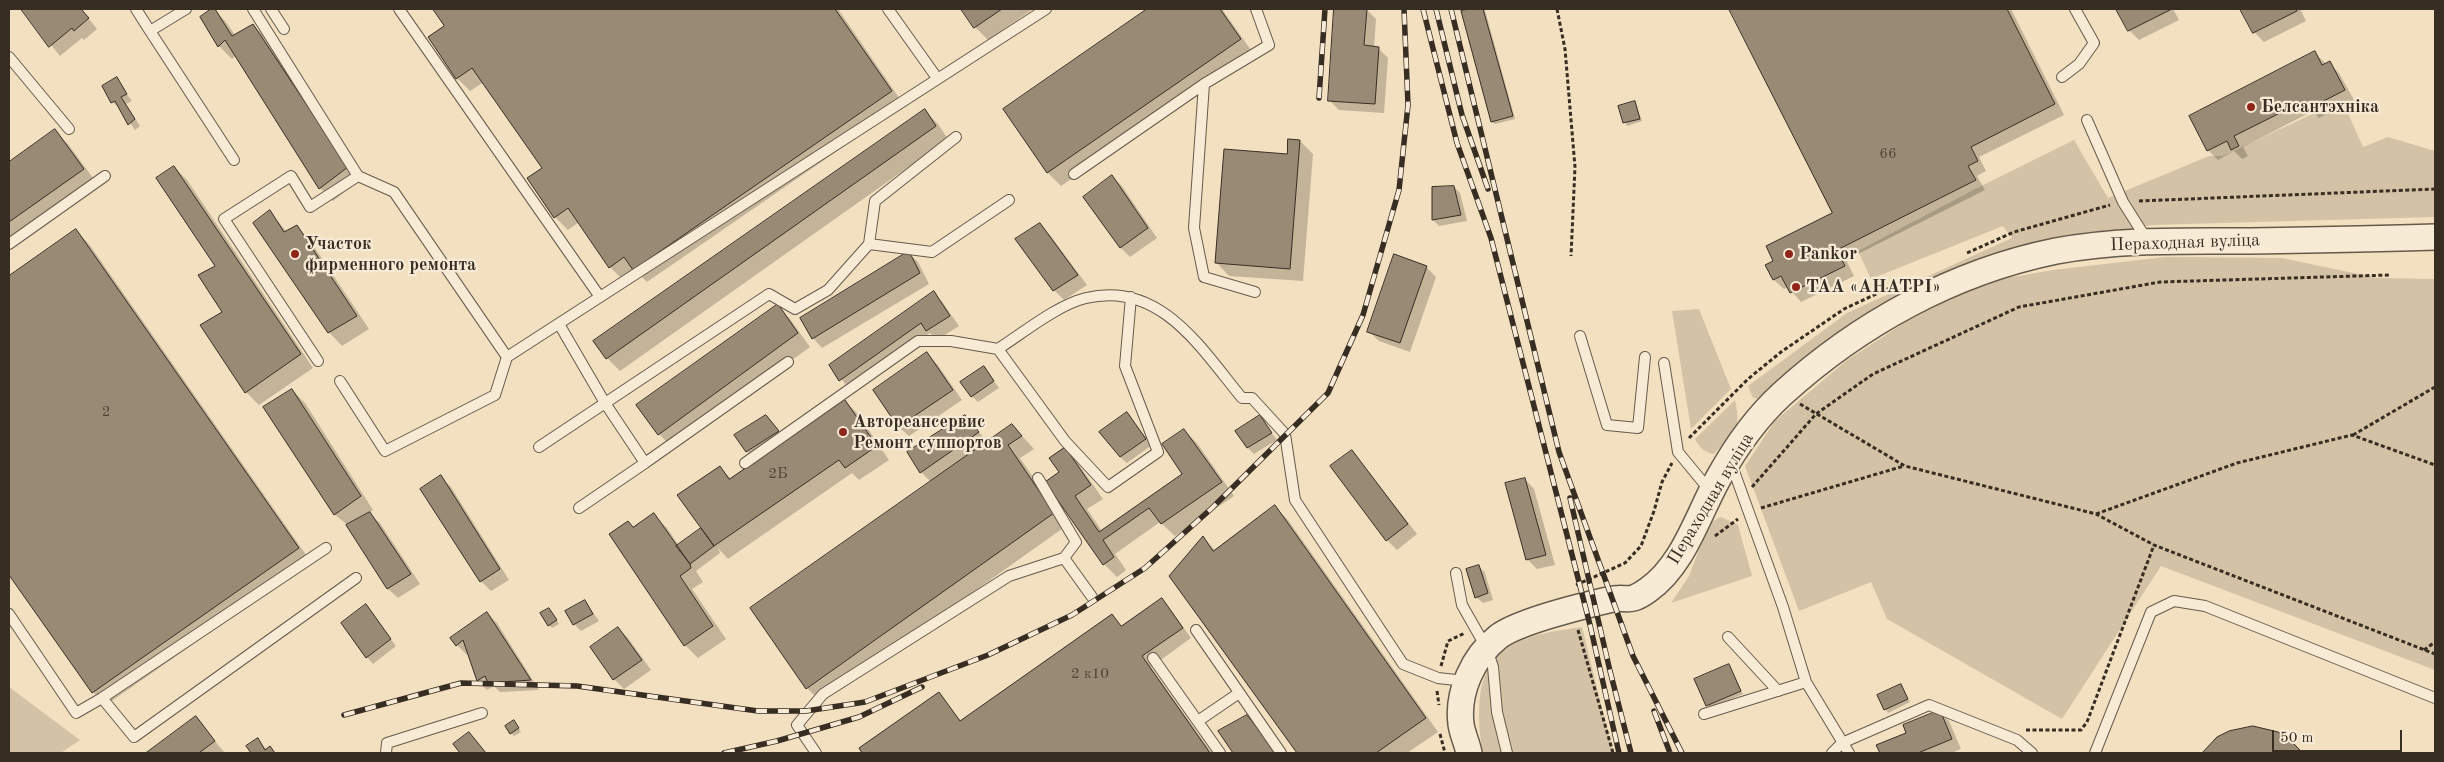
<!DOCTYPE html>
<html>
<head>
<meta charset="utf-8">
<style>
  body { margin:0 }
  #map { position:relative; width:2444px; height:762px; overflow:hidden; background:#f3e0c0; font-family:"Old Standard TT",serif }
  canvas { display:block }
  .frame { position:absolute; inset:0; border:10px solid #372d23; pointer-events:none }
  .scale { position:absolute; left:2272px; top:730px; width:130px; height:22px; box-sizing:border-box; border:2px solid #372d23; border-top:0; padding-left:6px; font-size:15px; line-height:18px; white-space:nowrap; color:#372d23; -webkit-text-stroke:4px #f7ebd6; paint-order:stroke }
</style>
</head>
<body>
<div id="map">
<canvas width="2444" height="762"></canvas>
<div class="frame"></div>
<div class="scale">50 m</div>
</div>
<script>
const g = document.querySelector('canvas').getContext('2d');
g.lineJoin = 'round';
function paint(path, color) {
  g.fillStyle = color;
  g.fill(path, 'evenodd');
}
function stroke(path, color, width, dash) {
  g.strokeStyle = color;
  g.lineWidth = width;
  g.lineCap = dash ? 'butt' : 'round';
  g.setLineDash(dash || []);
  g.stroke(path);
}
function drawText(font, color, halo, rows, align = 'center') {
  g.font = font + ' "Old Standard TT",serif';
  g.lineWidth = 4.5;
  g.setLineDash([]);
  g.textBaseline = 'middle';
  g.strokeStyle = halo;
  g.fillStyle = color;
  for (const [text, x, y, turn = 0] of rows) {
    g.save();
    g.translate(x, y);
    g.rotate((+turn || 0) * Math.PI / 180);
    g.textAlign = isNaN(turn) ? turn : align;
    if (halo) g.strokeText(text, 0, 0);
    g.fillText(text, 0, 0);
    g.restore();
  }
}
paint(new Path2D(`
  M2342 100 2363 147 2388 137 2435 151V217L2152 225 2020 249 1765 400 1753 398 1748 386 1847 313 2012 238 2003 226 1871 279 1858 251 1973 190 2074 140 2108 198 2209 156H2223Z
  M2165 257 2282 258 2377 278 2435 279V670L2161 566 2062 719 1887 619 1871 582 1799 611 1745 466 1775 421 1846 361 1904 323 1958 295 2007 278 2053 270Z
  M1699 309 1731 389 1691 429 1672 311Z
  M1735 400C1742 431 1734 431 1714 454 1704 452 1700 448 1695 439Z
  M1721 517 1738 525 1752 576 1671 603 1689 576 1709 523Z
  M1582 627 1613 753H1483C1479 734 1478 715 1480 696 1488 639 1535 634 1582 627Z
  M9 687 80 740 61 753H9Z`), '#d3c2a5');
paint(new Path2D(`
  M81 9 97 29 84 40 82 38 60 56 23 10Z
  M214 9 226 22 235 35 253 25 266 38 360 180 333 201 320 188 236 55 232 59 219 46 202 18Z
  M434 9H838L904 105 647 282 636 271 623 280 610 267 579 222 568 230 555 217 543 168 484 82 470 91 457 78 429 37 446 26Z
  M962 9H1033L988 40 975 27Z
  M1149 9H1222L1253 53 1061 186 1048 173 1004 109Z
  M1335 9H1366L1376 19 1374 47 1378 48 1388 58 1384 113 1339 110 1329 100Z
  M1474 9 1485 10 1515 119 1495 124 1492 122 1462 12Z
  M1730 9H2011L2064 115 1979 157 1986 171 1977 176 1985 190 1846 260 1854 276 1801 302 1788 287 1784 289 1774 280 1775 261 1834 213Z
  M2118 9H2173L2179 20 2139 40 2129 30Z
  M2242 9H2300L2306 21 2264 42 2254 32Z
  M2315 53 2326 64 2329 63 2339 73 2354 100 2319 118 2313 111 2243 147 2248 156 2242 159 2234 151 2218 160 2208 150Z
  M116 79 132 101 126 104 140 126 135 130 120 108 112 102Z
  M1635 102 1642 121 1627 126 1620 106Z
  M925 111 938 124 948 139 620 371 607 358Z
  M55 131 68 144 96 182 9 244V164Z
  M1300 141 1313 154 1303 281 1229 276 1216 262Z
  M174 167 187 180 313 368 259 405 246 392 202 326 224 312 216 266Z
  M1112 176 1122 186 1157 238 1130 257 1120 247Z
  M1454 187 1460 193 1467 221 1439 226 1433 220V188Z
  M270 212 287 232 296 226 309 239 369 329 342 346 329 332 255 224Z
  M1040 225 1050 235 1087 285 1064 300 1054 290Z
  M76 231 89 244 311 562 106 705 93 692 9 573V278Z
  M908 253 918 262 929 284 822 348 813 338Z
  M1426 267 1436 277 1410 352 1379 341 1369 331Z
  M933 293 943 303 959 326 937 340 930 333 850 390 831 366Z
  M777 306 790 319 810 347 672 447 659 434 637 406Z
  M927 354 937 364 962 400 909 436 899 427 874 390Z
  M984 367 999 388 978 402 972 396Z
  M292 390 305 403 373 510 369 513 380 523 420 584 398 598 388 589 349 526 334 514Z
  M845 401 858 414 889 460 859 480 852 473 728 559 718 548 720 553 696 571 703 582 692 589 726 639 698 658 685 645 634 528 654 515 667 528 679 546 701 530 720 467 731 479Z
  M1127 414 1152 445 1127 463 1120 457Z
  M1259 417 1277 440 1254 454 1248 448Z
  M772 423 784 438 754 458 747 451Z
  M1012 425 1034 449 1020 458 1066 526 820 701 807 688 931 482 921 472 974 427 988 442Z
  M1184 430 1197 443 1234 496 1175 536 1160 522 1115 554 1126 570 1117 577 1104 564 1060 473 1064 449 1077 462 1103 499 1087 509 1102 531 1184 474Z
  M1352 451 1417 534 1397 550 1387 540Z
  M441 477 451 487 509 580 491 591 481 581Z
  M1525 479 1534 489 1555 565 1537 569 1527 559Z
  M1275 507 1288 520 1438 732 1407 753H1298L1170 576 1203 538 1216 551Z
  M1479 566 1485 573 1493 600 1483 603 1476 597Z
  M1161 600 1171 610 1191 638 1151 667 1212 753H864L861 748 939 694 961 721 1112 616 1123 627Z
  M585 601 599 621 581 631 574 624Z
  M366 606 396 646 373 664 367 657Z
  M549 609 559 624 552 628 549 625Z
  M487 613 497 623 539 690 500 692 494 686 487 690 478 681 469 653 467 655 457 645Z
  M618 628 628 638 651 670 624 689 614 679Z
  M1729 665 1743 694 1710 708 1696 679Z
  M1900 686 1910 702 1888 713 1878 696Z
  M1939 711 1949 721 1961 749 1951 753H1881L1878 746 1908 733Z
  M196 718 224 752 148 753Z
  M517 725 521 732 514 736 511 733Z
  M2253 727 2268 729 2289 740 2302 753H2204L2218 738 2239 729Z
  M258 740 267 750 270 748 275 753H252L248 746Z`), '#0003');
const building = new Path2D(`
  M21 9H81L89 18 74 31 72 28 49 47Z
  M211 9H215L232 36 253 24 348 167 319 189 225 40 218 47 200 17Z
  M433 9H835L892 91 633 270 624 257 609 268 568 208 554 218 527 178 542 168 472 68 456 79 428 37 444 26Z
  M961 9H1002L974 28Z
  M1147 9H1220L1241 39 1047 173 1003 109Z
  M1334 9H1367L1364 45 1379 47 1375 104 1328 101Z
  M1469 9H1483L1513 116 1491 122 1461 11Z
  M1729 9H2007L2055 104 1971 147 1978 161 1968 166 1976 180 1837 250 1845 266 1790 293 1781 276 1773 280 1765 265 1773 261 1766 246 1832 213Z
  M2116 9H2169L2170 10 2128 31Z
  M2240 9H2296L2297 11 2253 33Z
  M2315 51 2322 65 2330 61 2345 90 2308 109 2304 101 2234 136 2239 146 2231 150 2227 141 2207 151 2189 116Z
  M117 77 127 94 121 97 135 119 128 125 115 101 111 103 102 86Z
  M1635 101 1640 119 1623 123 1618 106Z
  M925 109 936 126 606 359 593 341Z
  M55 129 84 169 9 222V162Z
  M1288 139 1300 140 1290 269 1215 263 1224 149 1287 154Z
  M174 166 301 354 245 393 200 325 222 312 198 275 215 266 156 178Z
  M1112 175 1148 228 1120 248 1083 197Z
  M1454 186 1461 215 1432 220V187Z
  M270 210 284 232 297 225 357 316 328 333 253 223Z
  M1040 223 1078 275 1053 291 1015 239Z
  M76 229 299 548 92 693 9 575V276Z
  M909 251 920 273 812 339 800 318Z
  M1394 254 1427 266 1400 343 1367 332Z
  M934 291 950 316 926 331 921 323 839 381 829 365Z
  M778 304 798 333 658 435 636 405Z
  M927 352 953 390 898 427 873 390Z
  M984 366 994 381 971 397 960 382Z
  M292 389 361 496 334 515 263 407Z
  M845 400 877 446 845 468 839 460 714 546 677 495 720 466 729 479Z
  M1127 412 1146 439 1120 457 1099 432Z
  M766 415 779 431 746 452 734 435Z
  M965 415 979 432 920 473 907 452Z
  M1260 415 1272 433 1247 448 1235 431Z
  M1012 424 1022 436 1008 445 1054 513 806 689 750 608Z
  M1184 429 1222 482 1161 524 1149 508 1103 540 1114 557 1103 565 1045 482 1059 472 1049 458 1065 447 1091 485 1075 496 1099 532 1182 474 1162 444Z
  M1352 450 1408 524 1386 541 1330 466Z
  M441 475 500 569 480 582 420 489Z
  M1525 478 1546 555 1526 560 1505 483Z
  M1275 505 1426 718 1376 753H1297L1169 576 1203 536 1213 551Z
  M370 512 411 574 387 589 346 525Z
  M654 513 690 564 691 568 680 576 713 626 684 646 609 534 628 521 633 527Z
  M701 528 714 546 690 564 676 546Z
  M1479 565 1488 593 1475 598 1466 569Z
  M1162 598 1183 628 1142 656 1210 753H862L859 748 939 692 960 721 1112 614 1121 626Z
  M585 600 593 614 573 625 565 611Z
  M366 604 391 639 366 658 341 623Z
  M549 608 557 620 548 626 540 613Z
  M487 612 531 680 488 683 485 676 477 681 463 640 456 646 450 638Z
  M618 627 642 660 613 680 590 647Z
  M1729 664 1741 691 1706 706 1694 679Z
  M1901 684 1908 699 1884 710 1877 695Z
  M1940 710 1952 739 1918 753H1880L1876 745 1906 733 1903 725Z
  M1247 715 1277 753H1233L1218 731Z
  M196 716 215 741 199 753H146Z
  M514 720 519 728 510 734 505 726Z
  M2253 726 2278 732 2289 739 2303 753H2202L2217 737 2229 731Z
  M469 732 486 753H460L453 744Z
  M258 738 265 750 270 746 275 753H251L246 746Z`);
paint(building, '#998a75');
stroke(building, '#372d23', 1);
const service = new Path2D(`
  M136 9 150 31
  M186 9 150 31 234 160
  M253 9 358 176 310 207 291 176 224 219 318 361
  M271 9 284 29
  M399 9 600 297
  M888 9 937 78
  M9 57 69 129
  M2062 77 2079 64 2094 43 2075 9
  M2087 120 2123 202 2147 240
  M1074 174 1204 84
  M358 176 394 192 507 357
  M9 244 105 176
  M869 244 875 201 956 137
  M1255 292 1204 277 1194 228 1204 84 1269 45 1256 9
  M559 324 605 403 645 463 788 362
  M1580 336 1607 425 1638 428 1645 357
  M998 349 1065 441 1108 487 1158 452 1125 366 1131 297
  M1664 363 1678 452 1711 492
  M340 381 385 451 495 395 507 357 1046 9
  M539 447 769 294 795 309 828 290 869 244 932 252 1009 200
  M745 463 918 341H951L998 349C1023 333 1057 305 1086 298 1161 280 1202 350 1242 398H1252L1285 434 1295 500 1403 664 1438 678 1465 681
  M1731 463 1783 607 1806 682 1849 753
  M579 508 645 463
  M1064 558 1092 597
  M1456 573 1462 605 1487 649 1493 667 1497 712 1507 753
  M9 614 76 713 102 698 134 737 356 578
  M1196 630 1281 753
  M1728 637 1778 691
  M1153 658 1220 753
  M102 698 326 548
  M1704 714 1806 682
  M1198 721 1239 693
  M386 753 387 743 482 713
  M816 753 797 725 823 694 1009 576 1064 558 1076 542 1038 478
  M1832 753 1842 743 1929 705 2017 740 2032 753
  M2095 753 2151 612 2174 601 2205 606 2435 698`);
const tertiary = new Path2D(`
  M1469 753C1467 743 1462 733 1461 724 1457 692 1473 657 1498 637 1518 622 1582 606 1608 600 1628 595 1627 605 1648 590 1684 565 1698 514 1719 477 1735 448 1757 417 1782 394 1859 324 1953 272 2056 251 2120 239 2186 241 2251 241 2313 240 2374 239 2435 237`);
stroke(service, '#665a4a', 12);
stroke(tertiary, '#665a4a', 28);
stroke(new Path2D(`
  M1557 9 1565 49 1575 167 1571 256
  M2139 201 2435 189
  M1967 253 2014 232 2110 205
  M1800 404 1905 466 2096 514 2154 545 2435 654
  M2353 435 2435 387
  M1689 438 1748 379 1781 352 1844 309 1900 283
  M1752 487 1816 414 1873 374 2019 307 2160 282 2389 275
  M1761 508 1904 466
  M2096 514 2237 463 2352 435 2435 465
  M1715 536 1738 519
  M1576 585 1625 563 1641 546 1654 511 1662 482 1672 463
  M1578 630 1613 753
  M2424 650 2435 642
  M1441 666 1448 641 1465 633
  M1437 691 1439 705
  M2026 730H2081L2087 722 2154 545
  M1440 734 1445 753`), '#372d23', 3, [4, 2.5]);
stroke(service, '#f7ebd6', 10);
stroke(tertiary, '#f7ebd6', 25);
const rail = new Path2D(`
  M1423 9 1457 143 1491 238 1590 625 1619 753
  M1436 9 1462 115 1488 189
  M1451 9 1559 452 1633 656 1682 753
  M1319 98 1325 9
  M1570 498 1610 671 1631 753
  M1654 711 1670 753
  M344 715 461 683 577 686 758 711H806L865 702 988 655 1072 615 1145 568 1212 508 1328 393 1363 315 1399 190 1408 105 1404 9
  M724 753 777 741 859 717 922 687`);
stroke(rail, '#372d23', 5.5);
stroke(rail, '#f7ebd6', 4, [11]);
for (const [x, y, r, color] of [
  [2251,107,5,"#8f2418"],
  [295,254,5,"#8f2418"],
  [1789,254,5,"#8f2418"],
  [1796,287,5,"#8f2418"],
  [843,432,5,"#8f2418"]
]) {
  const dot = new Path2D();
  dot.arc(x, y, r, 0, 2 * Math.PI);
  g.fillStyle = color;
  g.fill(dot);
  stroke(dot, '#f7ebd6', 2);
}
drawText('15px', '#504438', null, [
  ["66",1888,154],
  ["2",106,412],
  ["2Б",778,474],
  ["2 к10",1090,674]
]);
drawText('bold 18px', '#372d23', '#f7ebd6', [
  ["Белсантэхніка",2261,107],
  ["Участок",305,244],
  ["фирменного ремонта",305,265],
  ["Pankor",1799,254],
  ["ТАА «АНАТРI»",1806,287],
  ["Автореансервис",853,422],
  ["Ремонт суппортов",853,443]
], 'left');
drawText('18px', '#372d23', '#f7ebd6', [
  ["Пераходная вуліца",2185,243,-2],
  ["Пераходная вуліца",1711,499,-59]
]);
</script>
</body>
</html>
